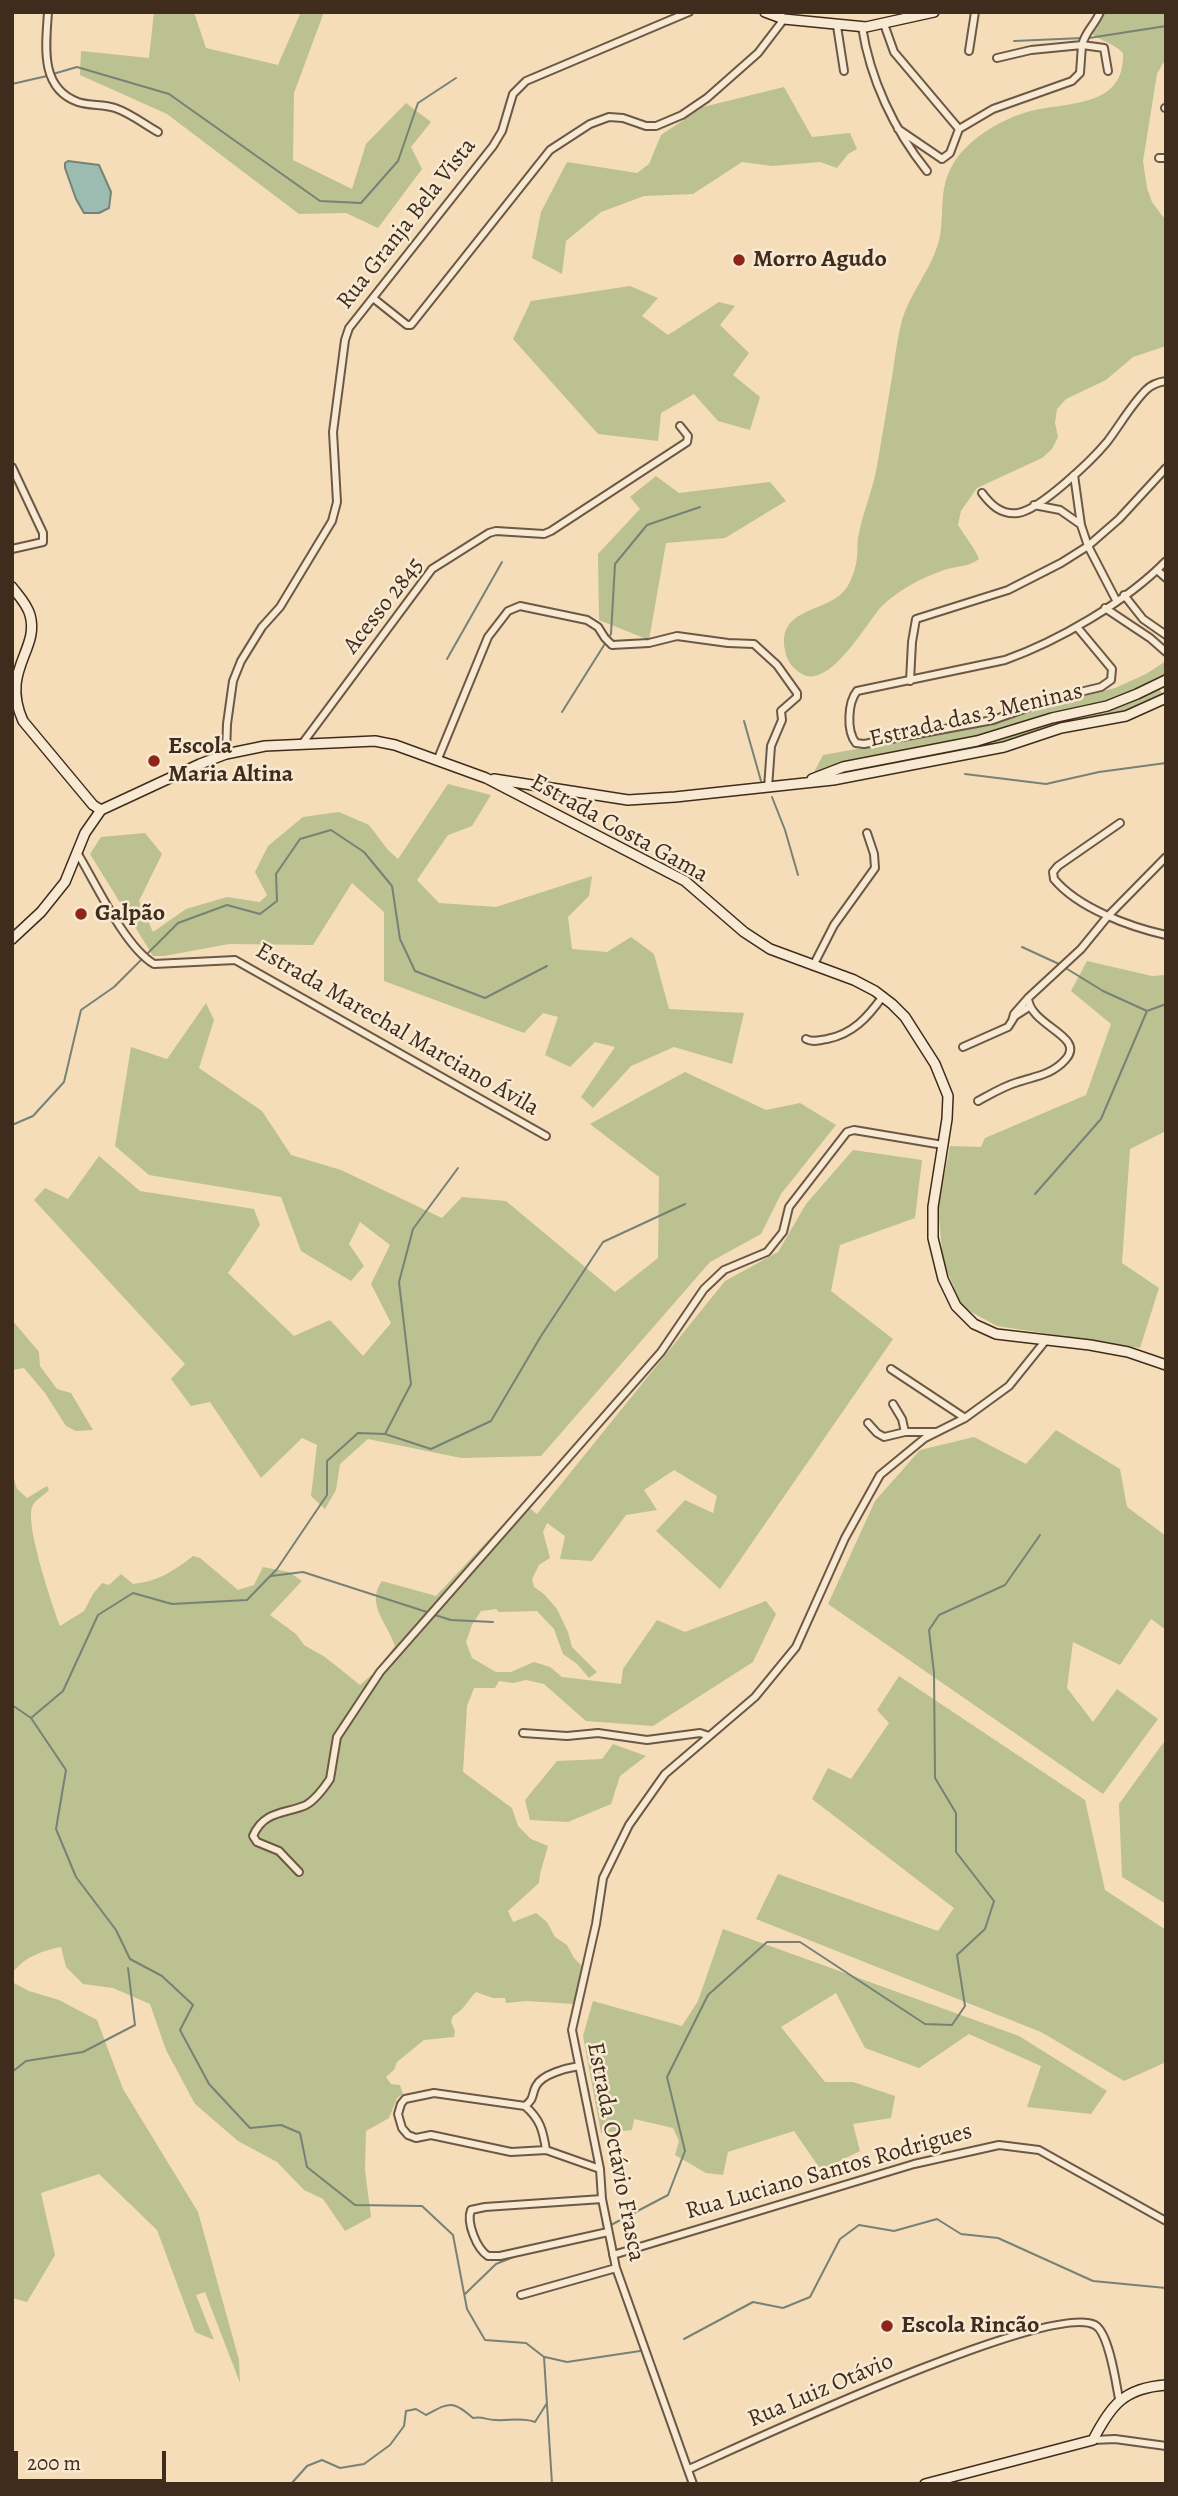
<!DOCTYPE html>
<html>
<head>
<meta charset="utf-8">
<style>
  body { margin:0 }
  #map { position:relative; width:1178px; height:2496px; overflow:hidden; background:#f5ddb9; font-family:Alegreya,serif }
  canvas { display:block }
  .frame { position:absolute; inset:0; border:14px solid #3f2c1d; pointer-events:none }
  .scale { position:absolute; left:14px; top:2451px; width:152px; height:32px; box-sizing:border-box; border:4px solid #3f2c1d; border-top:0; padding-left:9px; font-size:21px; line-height:24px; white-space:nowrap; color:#3f2c1d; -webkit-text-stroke:5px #f8e9d2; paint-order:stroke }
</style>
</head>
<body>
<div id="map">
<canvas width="1178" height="2496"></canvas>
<div class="frame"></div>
<div class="scale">200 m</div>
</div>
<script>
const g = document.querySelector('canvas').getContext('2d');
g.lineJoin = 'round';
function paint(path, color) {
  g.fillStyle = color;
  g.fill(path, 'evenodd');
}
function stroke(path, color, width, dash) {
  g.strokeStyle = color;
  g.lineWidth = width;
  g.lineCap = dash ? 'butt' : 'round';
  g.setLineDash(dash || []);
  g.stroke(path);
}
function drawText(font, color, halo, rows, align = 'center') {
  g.font = font + ' Alegreya,serif';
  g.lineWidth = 5;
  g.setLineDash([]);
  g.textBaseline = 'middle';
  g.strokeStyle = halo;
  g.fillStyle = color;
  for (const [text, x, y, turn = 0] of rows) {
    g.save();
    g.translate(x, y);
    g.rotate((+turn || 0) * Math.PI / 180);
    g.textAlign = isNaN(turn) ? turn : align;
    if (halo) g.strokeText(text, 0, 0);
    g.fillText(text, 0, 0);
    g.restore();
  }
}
paint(new Path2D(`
  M154 12H194L206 48 278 65 301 12H324L294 93 293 160 352 189 366 144 406 103 431 122 411 147 422 169 378 228 346 213 299 214 167 114 80 75 81 51 149 58Z
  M1114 12H1166V58L1157 74 1143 161 1147 188 1152 202 1166 221V346L1133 357 1106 380 1066 399 1057 409 1055 423 1058 437 1052 449 1042 458 977 488 961 511 958 525C965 537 974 546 979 559 969 567 956 566 944 570 921 578 898 590 881 607 866 624 829 690 802 674 793 669 786 660 785 650 777 608 824 613 843 592 850 585 854 573 856 564 858 555 857 546 858 538 862 514 873 490 877 466 882 437 887 407 892 377 895 358 897 339 902 320 910 293 930 271 938 244 946 219 937 192 952 166 966 140 1000 120 1027 112 1065 101 1125 110 1123 53 1113 43 1101 41 1089 32L1098 14Z
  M784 87 812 137 850 133 857 149 848 154 837 168 820 162 772 166 742 162 693 194 644 196 601 212 566 241 562 274 532 258 541 212 567 162 637 173 649 164 661 135 703 107Z
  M630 286 658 298 642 316 668 335 719 302 735 306 720 325 749 353 733 375 760 397 750 430 718 421 694 394 661 413 658 441 598 434 513 339 531 301Z
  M656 476 679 493 770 482 786 501 725 538 666 543 649 640 599 620 598 554 640 509 630 497Z
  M1166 661V676L1111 701 1006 731 812 776 823 755 990 725 1057 703 1115 688 1146 674Z
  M1159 689 1164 696 1138 709 1012 742 856 772 855 771V768L978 743Z
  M448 784 491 795 472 826 448 835 417 880 439 903 496 907 592 876 589 896 568 917 572 949 607 952 631 937 654 954 669 1009 744 1013 732 1064 674 1047 631 1066 593 1108 581 1097 615 1047 595 1042 570 1067 545 1055 558 1017 543 1013 524 1033 384 981V912L352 883 313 945 229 944 164 956H153L90 854 101 837 145 833 162 854 139 901 153 932 186 909 227 897 260 902 267 895 255 872 268 846 303 817 339 812 369 825 388 850 398 859Z
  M1087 961 1152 976 1166 975V1131L1130 1149 1122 1263 1159 1288 1140 1348 997 1326 962 1307 943 1261 938 1208 950 1146 981 1147 985 1138 1086 1095 1111 1024 1071 991Z
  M206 1003 214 1020 199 1068 262 1111 291 1155 341 1170 442 1218 462 1197 506 1201 615 1292 658 1258 659 1177 590 1124 685 1072 766 1110 800 1103 836 1125 781 1194 761 1234 710 1262 541 1456 461 1458 368 1439 340 1464 336 1490 325 1509 311 1496 317 1445 302 1438 261 1478 210 1402 191 1406 171 1379 185 1364 34 1200 45 1188 68 1199 99 1156 140 1191 254 1209 260 1225 228 1273 294 1336 330 1320 363 1356 391 1323 371 1284 390 1245 360 1222 349 1244 364 1266 351 1281 301 1251 281 1197 149 1175 115 1146 131 1047 167 1059Z
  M853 1150 922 1160 915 1218 840 1245 831 1291 893 1339 720 1589 656 1531 685 1500 713 1513 717 1496 674 1470 644 1490 657 1510 626 1515 592 1561 560 1559 565 1536 547 1523 543 1532 550 1558 539 1565 532 1579 534 1587 544 1594 557 1609 568 1632 572 1647 597 1672 589 1678 577 1664 563 1654 554 1629 537 1611 499 1612 496 1609 481 1611 472 1625 466 1642 472 1658 496 1672H511L534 1662 550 1667 562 1677 621 1684 623 1669 657 1620 685 1632 766 1601 776 1614 753 1662 653 1726 586 1721 544 1684 526 1680 513 1683 499 1681 495 1688H474L467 1706 463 1772 512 1808 518 1826 531 1839 548 1846 540 1874 539 1883 508 1911 513 1922 536 1913 547 1922 555 1937 567 1945 574 1958 583 1967 575 2004 526 2001 506 2003 505 1998H493L476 1992C467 2001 464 2010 453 2016L451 2022 455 2031 454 2037 424 2040 397 2062 394 2070 386 2077 391 2084 400 2085 403 2094 397 2098 389 2118 366 2131 365 2170 371 2217 345 2231 323 2199 304 2190 277 2162 238 2141 195 2104 166 2050 150 2004 113 1988 83 1984 66 1967 61 1947C42 1951 23 1957 12 1974V1473L17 1489 27 1498 47 1486 49 1490C45 1495 36 1499 33 1505 23 1520 53 1607 60 1626L84 1611 93 1594 102 1583 109 1585 121 1574 133 1584C156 1582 174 1571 193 1556L200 1558 238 1590 254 1585 263 1567 289 1572 302 1581 270 1615 296 1634 304 1645 325 1657 360 1685 375 1672 395 1646C388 1624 365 1604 382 1581L436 1596 523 1503 537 1514 725 1281 778 1252 806 1204Z
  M12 1320 39 1352 40 1366 57 1389 71 1393 93 1430 76 1431 66 1426 45 1393 24 1368 12 1370Z
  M1056 1430 1120 1469 1127 1507 1166 1536V1630L1151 1619 1120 1665 1073 1642 1067 1688 1093 1722 1117 1689 1158 1719 1103 1794 828 1604 875 1501 920 1450 974 1437 1026 1464Z
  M899 1676 1085 1800 1105 1890 1166 1930V2062L1124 2081 1041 2032 756 1919 778 1874 938 1931 954 1908 812 1799 828 1768 851 1779 889 1723 877 1710Z
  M1166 1739V1904L1122 1877 1119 1804Z
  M613 1744 646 1756 620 1776 611 1804 568 1822 530 1820 525 1800 557 1761 602 1759Z
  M723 1929 1019 2036 1107 2091 1091 2114 1027 2107 1041 2066 969 2034 919 2068 865 2048 836 1993 781 2027 825 2082H853L895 2096 891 2118 853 2124 860 2151 821 2170 794 2131 728 2152 723 2175 706 2173 675 2155 679 2141 673 2128 634 2119 632 2130 601 2133 583 2036 593 2001 682 2026 698 2001Z
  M12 1982 29 1991 59 2000 97 2020 123 2089 198 2212 239 2360 240 2383 205 2292 196 2295 214 2340 195 2332 157 2230 99 2174 41 2193 55 2255 27 2302 12 2298Z`), '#bbc190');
const water = new Path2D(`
  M68 161 99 165 111 192 109 208 99 213H84L76 199 65 168V163Z`);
paint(water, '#9cbbb1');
stroke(water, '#778276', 2);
stroke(new Path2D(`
  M1089 38 1166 26
  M1014 41 1083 38
  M53 74 77 67 169 94 320 201 361 203 398 161 418 103 456 78
  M12 84 47 76
  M609 637 611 634 615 564 647 525 700 507
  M447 659 502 562
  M562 712 606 642
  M744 721 761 781
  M965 774 1046 784 1099 772 1166 763
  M772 797 785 830 798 875
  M1022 947 1059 964
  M146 955 178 923 227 905 260 914 277 901 276 874 300 839 331 830 364 852 392 886 400 939 415 971 485 998 547 966
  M1064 967 1103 991 1147 1011
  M12 1125 33 1116 64 1082 81 1010 114 987 142 959
  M1035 1194 1101 1119 1147 1011 1166 1004
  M385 1434 411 1384 399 1282 413 1229 458 1168
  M271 1576 303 1572 430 1613
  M435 1615 451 1620 493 1622
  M12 1705 31 1718 66 1770 56 1829 76 1877 116 1930 130 1959 162 1976 193 2005 180 2030 209 2084 250 2128 281 2125 300 2133 307 2167 355 2205 422 2206 453 2235 467 2309 485 2340 526 2343 544 2357 552 2484
  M31 1718 63 1691 98 1615 133 1593 172 1604 247 1600 277 1569 327 1495V1461L358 1433 385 1434 431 1449 491 1421 541 1336 603 1242 685 1204
  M12 2072 26 2061 83 2052 135 2025 128 1968
  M609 2226 668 2195 685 2151 667 2077 708 1995 767 1942H800L925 2024 952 2025 965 2006 957 1955 985 1929 994 1901 956 1852V1813L935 1778 934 1673 929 1630 939 1615 1005 1585 1040 1535
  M465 2294 496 2264 521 2254
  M684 2339 753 2302 783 2308 810 2297 840 2239 859 2225 894 2231 937 2219 961 2234 998 2238 1093 2281 1166 2288
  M545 2357 567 2362 640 2351
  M291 2484 307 2466 322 2460 340 2468 364 2464 390 2445 404 2426 406 2411 416 2409 426 2415C449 2403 452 2399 473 2418 483 2416 486 2420 495 2420 509 2421 522 2417 535 2422L547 2403`), '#778276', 2);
const street = new Path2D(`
  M48 12C46 45 39 88 78 102 90 106 103 104 115 108 130 113 144 124 158 132
  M884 24 894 52 959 129 950 153 942 159 898 129
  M837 26 844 71
  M862 27C870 79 894 130 927 171
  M969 51 975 12
  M997 58 1031 50 1082 45C1086 30 1095 25 1100 12
  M1165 108H1166
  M959 129 993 109 1072 81 1080 73 1082 45 1104 48 1108 71
  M1159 158H1166
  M373 298 407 325H411L550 150 590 124 609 117 623 118 646 126H656L682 115 707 98 758 53 784 19
  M12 467 43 533V542L12 549
  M1074 475 1081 525 1088 546 1116 600
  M982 493C991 505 1001 515 1018 513 1040 510 1092 460 1107 442 1120 425 1131 405 1146 390 1152 384 1159 382 1166 381
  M1034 505 1060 510 1080 524
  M1157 570 1166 578
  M1124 595 1143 619 1166 635
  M1105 608 1150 638 1166 652
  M1077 627 1112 669 1111 680 1101 687 1055 698 993 720 864 744 856 743C846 731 848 702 857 691L1005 660C1058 641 1126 602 1166 561
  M910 681 912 642 916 619 1008 590 1061 563 1088 546 1119 519 1166 468
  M302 744 432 569 489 533 496 531 544 534 551 531 687 442 688 436 680 426
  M226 754 227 724 233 681 241 661 262 627 280 607 332 521 337 502 333 432 345 340 349 328 493 146 502 131 513 94 526 81 689 12
  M437 761 488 637 508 611 520 606 587 620 598 627 605 638 612 645 649 643 677 636 728 643 754 644 777 665 797 693V697L781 711 782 720 771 746 768 788
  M1120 823 1058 866 1053 872 1054 879C1078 908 1130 927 1166 935
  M78 854C96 884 125 947 154 964L235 960 546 1136
  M813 966 834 925 875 868 874 854 867 833
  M1012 1021 1014 1014 1028 998 1081 949 1108 916 1166 857
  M806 1039C813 1043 819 1040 827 1039 853 1034 868 1017 883 996
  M963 1047 1008 1027 1015 1016 1029 1007
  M978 1101C991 1094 1004 1086 1018 1082 1036 1076 1052 1075 1066 1059 1086 1036 1030 1026 1028 998
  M891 1369 965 1418
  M893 1404 902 1419 905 1432
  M868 1423 877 1433 884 1437 905 1432H936
  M523 1733 567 1736 598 1733 647 1740 700 1733 709 1736
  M299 1872 279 1851 257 1842 253 1836C264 1810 286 1814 306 1805 315 1800 324 1788 330 1779L337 1737 380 1672 661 1352 704 1289 724 1270 767 1252 783 1232 789 1207 847 1132 854 1130 943 1145
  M579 2066C567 2068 542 2074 536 2086 531 2096 535 2098 525 2106L434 2093 405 2099 401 2104 398 2114 402 2128 408 2135 416 2138 431 2135 511 2152 546 2150 600 2169
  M525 2106C540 2119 543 2130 546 2150
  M602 2199 485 2207 471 2210C466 2223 477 2249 488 2256H500L608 2232
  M613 2255 914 2164 999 2145 1039 2150 1166 2221
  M521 2295 616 2268
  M1093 2440 1115 2439 1166 2446
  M689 2469C747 2443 1050 2301 1095 2325 1109 2333 1116 2383 1119 2399
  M693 2484 616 2268 602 2199 600 2169 572 2030 596 1924 603 1878 629 1825 665 1774 755 1697 796 1647 845 1538 880 1475 925 1438 965 1418 1009 1386 1046 1340`);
const secondary = new Path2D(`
  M765 12 784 19 866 27 934 12
  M12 587C18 595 27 604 30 615 40 650 0 670 23 721L93 805 101 810
  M494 779 628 800 675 797 833 780 1004 747 1061 728 1126 716 1166 698
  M812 779 843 767 977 741 1052 718 1107 706 1137 694 1166 680
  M12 939 41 912 65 882 85 833 101 810 200 764 226 754 265 746 375 741 395 745 486 778 685 881 744 932 770 949 854 980 875 991 892 1004 905 1017 935 1064 948 1096 947 1119 933 1207V1238L943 1279 956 1306 974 1324 996 1334 1090 1345 1128 1352 1166 1365
  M925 2484 1093 2440C1111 2405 1124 2388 1166 2385`);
stroke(street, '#6c5844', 10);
stroke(secondary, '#3f2c1d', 12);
stroke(street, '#f8e9d2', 6);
stroke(secondary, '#f8e9d2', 9);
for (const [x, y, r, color] of [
  [739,260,7,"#8f2418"],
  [154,761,7,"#8f2418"],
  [81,914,7,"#8f2418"],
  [887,2326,7,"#8f2418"]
]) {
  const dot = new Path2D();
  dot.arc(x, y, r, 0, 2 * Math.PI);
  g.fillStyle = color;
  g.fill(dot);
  stroke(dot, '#f8e9d2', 2.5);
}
drawText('24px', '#3f2c1d', '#f8e9d2', [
  ["Rua Granja Bela Vista",407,224,-52],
  ["Acesso 2845",384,606,-52],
  ["Estrada das 3 Meninas",976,716,-13],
  ["Estrada Costa Gama",619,829,29],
  ["Estrada Marechal Marciano Ávila",397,1030,30],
  ["Estrada Octávio Frasca",615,2152,79],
  ["Rua Luciano Santos Rodrigues",829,2172,-16],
  ["Rua Luiz Otávio",821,2391,-23]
]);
drawText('bold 24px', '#3f2c1d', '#f8e9d2', [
  ["Morro Agudo",753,260],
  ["Escola",168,747],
  ["Maria Altina",168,775],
  ["Galpão",95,914],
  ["Escola Rincão",901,2326]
], 'left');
</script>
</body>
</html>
